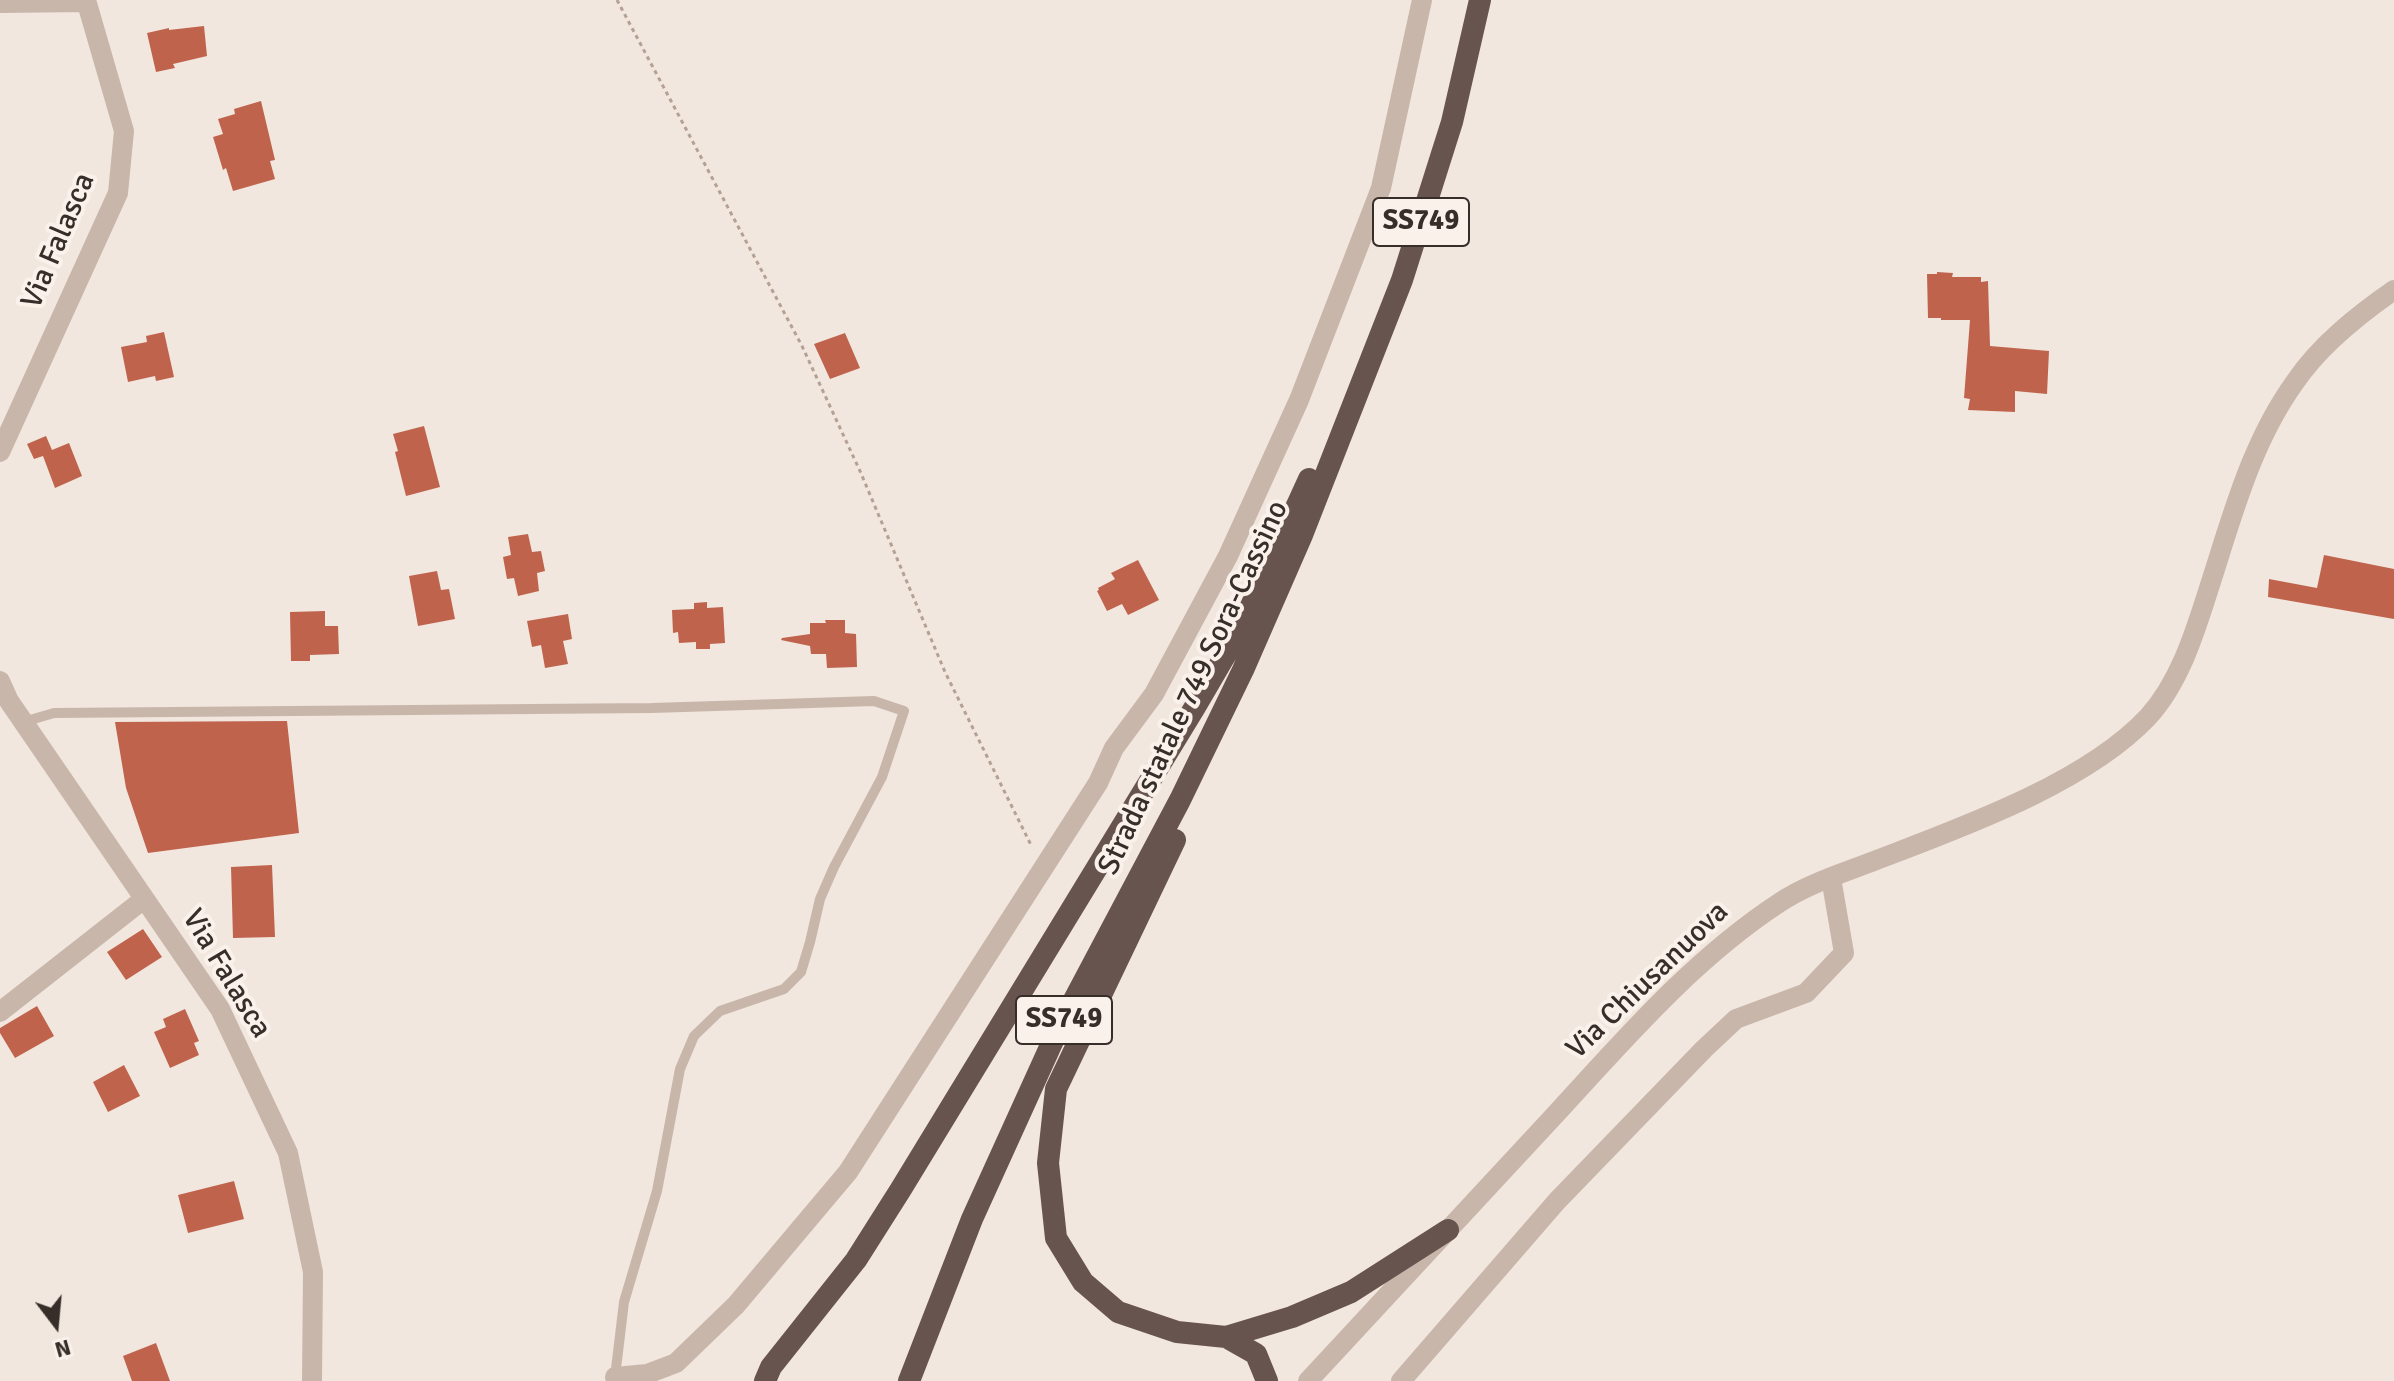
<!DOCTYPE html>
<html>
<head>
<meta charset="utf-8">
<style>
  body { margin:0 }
  #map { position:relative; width:2394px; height:1381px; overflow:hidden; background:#f1e7de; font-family:Signika,sans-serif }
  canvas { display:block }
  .north { position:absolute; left:16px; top:1285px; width:80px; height:80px; -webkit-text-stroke:6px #f9f1ea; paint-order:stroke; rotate:164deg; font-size:22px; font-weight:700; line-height:32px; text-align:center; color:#372d29 }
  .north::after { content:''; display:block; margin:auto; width:28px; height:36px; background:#372d29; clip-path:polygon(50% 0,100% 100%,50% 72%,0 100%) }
</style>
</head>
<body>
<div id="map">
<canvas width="2394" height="1381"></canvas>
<div class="north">N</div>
</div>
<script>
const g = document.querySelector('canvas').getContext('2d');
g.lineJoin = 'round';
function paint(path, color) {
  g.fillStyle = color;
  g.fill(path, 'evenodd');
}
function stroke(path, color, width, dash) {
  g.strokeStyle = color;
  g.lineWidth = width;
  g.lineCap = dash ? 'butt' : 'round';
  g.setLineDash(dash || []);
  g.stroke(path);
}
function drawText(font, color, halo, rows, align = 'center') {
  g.font = font + ' Signika,sans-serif';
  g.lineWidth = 8;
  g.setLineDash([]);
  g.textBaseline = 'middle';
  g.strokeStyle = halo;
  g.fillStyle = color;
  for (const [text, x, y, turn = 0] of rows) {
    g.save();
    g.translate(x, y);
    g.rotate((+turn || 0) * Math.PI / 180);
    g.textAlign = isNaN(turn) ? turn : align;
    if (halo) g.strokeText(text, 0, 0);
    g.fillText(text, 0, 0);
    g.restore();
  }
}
paint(new Path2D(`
  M204 26 207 56 173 64 175 68 156 72 147 33 169 28V30Z
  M261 101 275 160 270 161 275 179 233 191 226 168 223 170 213 137 223 134 218 119 235 114 234 109Z
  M1937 272 1953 273 1952 277H1981V282L1988 281 1990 346 2049 351 2047 394 2015 391V412L1968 410 1970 399 1964 398 1970 320H1941V318H1928L1927 274H1937Z
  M164 332 174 377 156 381 155 376 128 382 121 347 147 342 146 336Z
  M845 333 860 368 830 379 814 344Z
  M424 426 440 487 406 496 395 452 398 451 393 434Z
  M46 436 52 450 69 443 82 476 55 488 43 456 34 459 27 444Z
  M528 534 532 552 541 551 545 571 537 573 539 591 518 596 514 578 507 579 503 557 511 555 508 537Z
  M2324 555 2394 569V619L2268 597 2269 579 2317 588Z
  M1138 560 1159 600 1128 615 1122 604 1107 611 1097 591 1099 590 1098 588 1115 579 1111 573Z
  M437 571 441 590 449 589 455 619 418 626 409 576Z
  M707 602V608L723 607 725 643 710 644V649H696V642L679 643 678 632 673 633 672 610 694 609V603Z
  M325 611V626H338L339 654 310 655V661H291L290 612Z
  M568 614 572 639 563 641 568 664 545 668 541 645 532 647 527 621Z
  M825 620H845V633L856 634 857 667 827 668 826 654H811L810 646 781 640 782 638 810 634V623H826Z
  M287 721 299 833 148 853 126 788 115 722Z
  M272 865 275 937 233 938 231 867Z
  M143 929 162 957 126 980 107 952Z
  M37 1006 54 1036 15 1058 0 1033V1028Z
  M185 1009 199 1041 194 1043 199 1055 170 1068 154 1032 166 1027 163 1019Z
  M124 1065 140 1096 108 1112 93 1082Z
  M234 1181 244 1219 188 1233 178 1195Z
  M156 1343 170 1381H132L123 1356Z`), '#c0634d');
stroke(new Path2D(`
  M617 0 802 346 860 471 945 672 1032 847`), '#b5a094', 3, [4, 4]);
stroke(new Path2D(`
  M23 722 54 713 652 708 874 701 904 711 882 777 834 867 820 899 810 942 801 972 784 989 720 1011 694 1036 680 1069 657 1191 624 1302 615 1377`), '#c9b6aa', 10);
stroke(new Path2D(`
  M0 3 86 2
  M0 452 118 193 124 131 86 0
  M0 681 9 701 220 1009 288 1153 313 1272 312 1381
  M0 1012 144 899
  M615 1377 647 1374 676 1363 736 1305 848 1172 1098 783 1114 748 1154 694 1228 556 1299 400 1381 188 1422 0
  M1401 1381 1557 1201 1704 1049 1736 1019 1806 993 1844 953 1831 878`), '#c9b6aa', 20);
stroke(new Path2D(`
  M1308 1381C1390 1293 1471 1205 1553 1117 1623 1041 1692 960 1779 903 1807 884 1843 873 1874 861 1960 828 2085 784 2148 717 2180 682 2195 632 2209 588 2232 517 2251 443 2295 382 2320 345 2358 315 2394 290`), '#c9b6aa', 20);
stroke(new Path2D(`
  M1175 840 1056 1089 1048 1163 1056 1238 1083 1282 1118 1312 1177 1332 1226 1337 1256 1354 1267 1381
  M1226 1337 1292 1317 1351 1292 1448 1230
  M765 1381 771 1367 856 1260 901 1189 1195 707 1240 630 1309 479
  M909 1381 972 1219 1056 1034 1180 800 1243 670 1302 535 1402 280 1452 122 1480 0`), '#68544e', 22);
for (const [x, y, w] of [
  [1421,222,96],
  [1064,1020,96]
]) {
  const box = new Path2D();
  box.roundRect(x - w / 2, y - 24, w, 48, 6);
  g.fillStyle = '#f9f1ea';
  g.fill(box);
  stroke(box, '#372d29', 2);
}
drawText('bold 28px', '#372d29', null, [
  ["SS749",1421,222],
  ["SS749",1064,1020]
]);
drawText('30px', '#372d29', '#f9f1ea', [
  ["Via Falasca",59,241,-67],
  ["Strada statale 749 Sora-Cassino",1194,688,-65],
  ["Via Falasca",226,974,59],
  ["Via Chiusanuova",1648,981,-44]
]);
</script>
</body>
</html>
